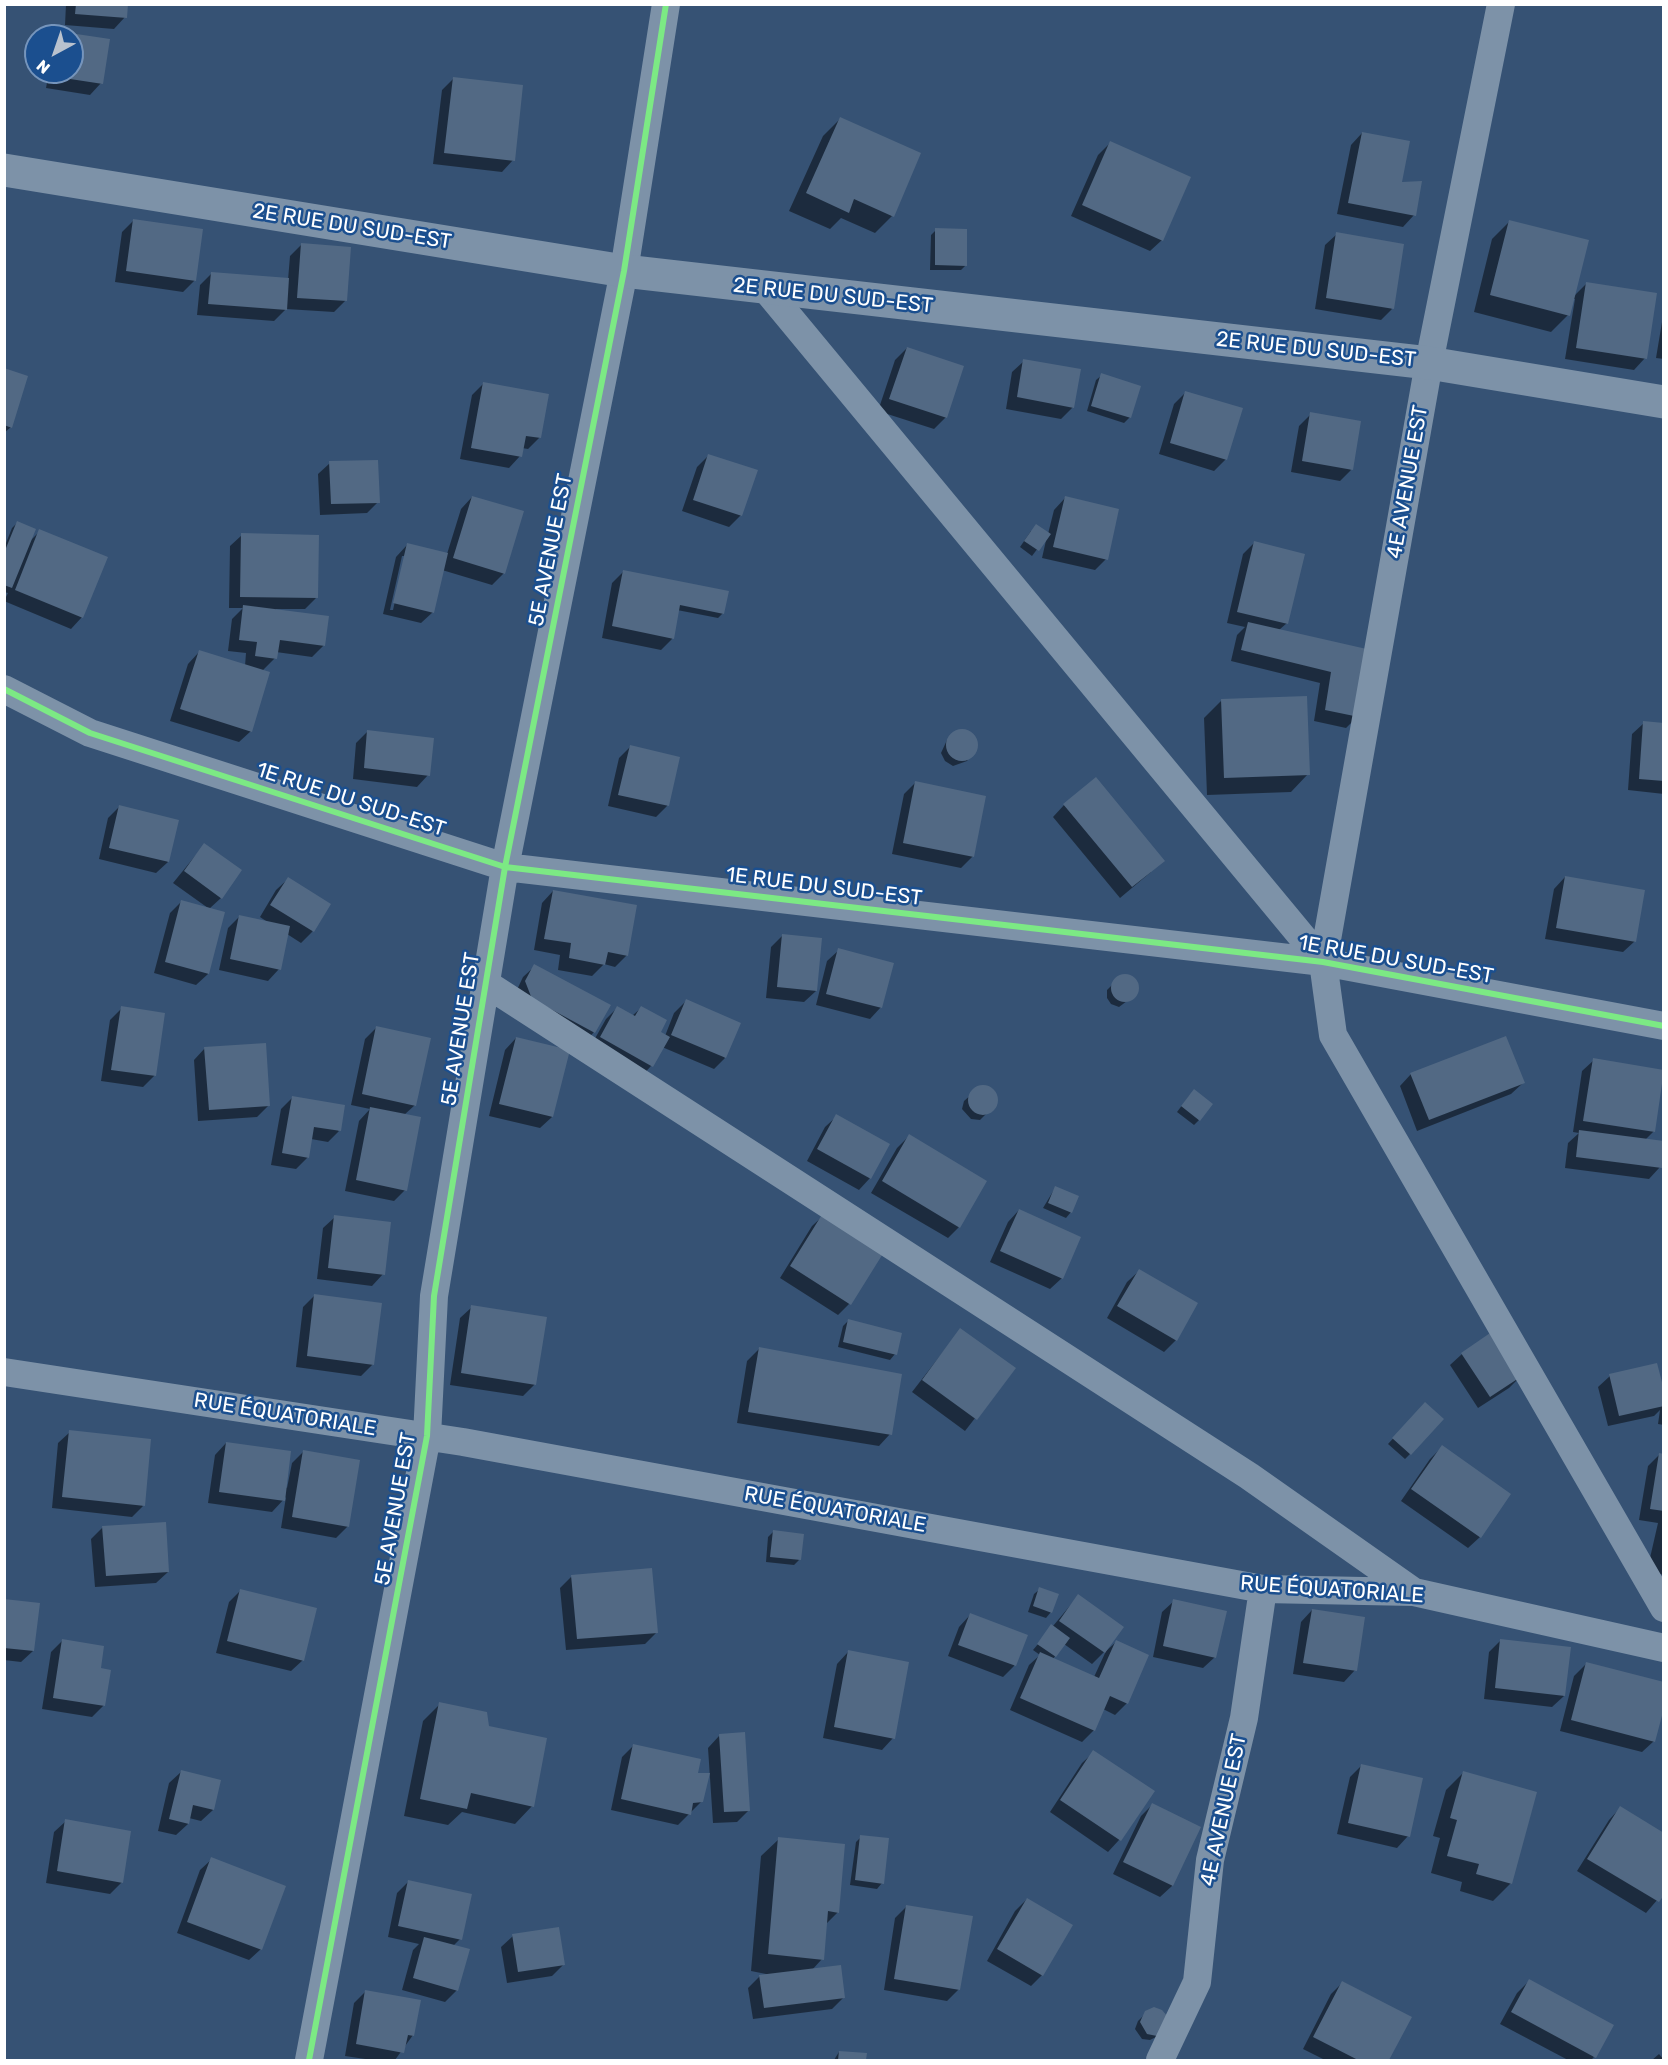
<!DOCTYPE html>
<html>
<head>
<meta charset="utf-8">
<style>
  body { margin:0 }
  #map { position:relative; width:1668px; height:2065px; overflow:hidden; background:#365274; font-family:Rubik,sans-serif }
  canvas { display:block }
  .frame { position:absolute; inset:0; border:6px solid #fff; pointer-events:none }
  .north { position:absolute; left:24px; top:24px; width:60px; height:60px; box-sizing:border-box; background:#1b4f8f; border:2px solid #7695bc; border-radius:50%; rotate:220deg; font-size:16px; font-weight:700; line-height:24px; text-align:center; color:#fff }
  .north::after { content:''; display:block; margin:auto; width:21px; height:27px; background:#b9c2ce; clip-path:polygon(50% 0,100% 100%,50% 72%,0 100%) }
</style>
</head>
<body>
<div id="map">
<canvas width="1668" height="2065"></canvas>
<div class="frame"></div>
<div class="north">N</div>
</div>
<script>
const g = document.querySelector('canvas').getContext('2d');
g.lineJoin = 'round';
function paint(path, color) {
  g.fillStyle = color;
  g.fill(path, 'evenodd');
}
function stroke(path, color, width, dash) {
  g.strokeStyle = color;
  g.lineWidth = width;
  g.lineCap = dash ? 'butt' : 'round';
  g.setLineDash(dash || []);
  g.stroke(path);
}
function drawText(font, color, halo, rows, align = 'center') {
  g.font = font + ' Rubik,sans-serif';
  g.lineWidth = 5;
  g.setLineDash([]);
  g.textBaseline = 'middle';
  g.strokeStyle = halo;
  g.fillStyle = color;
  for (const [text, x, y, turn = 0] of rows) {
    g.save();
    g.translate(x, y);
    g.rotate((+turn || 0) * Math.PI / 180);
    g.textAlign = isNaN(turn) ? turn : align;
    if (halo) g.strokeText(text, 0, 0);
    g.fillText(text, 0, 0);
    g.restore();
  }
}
paint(new Path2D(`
  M66 4H126L125 17 114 29 65 25Z
  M64 33 108 40 101 83 90 95 46 88 49 72H72V36H61Z
  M454 78 513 160 502 172 433 164 442 90Z
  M840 119 892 216 875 233 841 218 830 229 789 211 823 136Z
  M1362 133 1401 184 1414 215 1403 227 1337 214 1351 145Z
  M1110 143 1162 240 1150 251 1071 216 1098 155Z
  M133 221 195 280 183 292 115 282 122 232Z
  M1509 222 1573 297 1587 283 1645 358 1634 370 1565 359 1575 299H1572L1568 315 1551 332 1474 312 1492 239Z
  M936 230 966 265 961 270H930L931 235Z
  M1337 234 1392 309 1381 320 1315 309 1325 245Z
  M302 244 346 300 334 312 286 309 274 321 197 315 200 285 211 274 288 280 290 256Z
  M1664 310V359L1656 358Z
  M907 348 946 417 934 429 878 411 895 360Z
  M1024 361 1073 407 1061 419 1006 409 1012 372Z
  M4 370 11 427 4 433Z
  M1102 375 1130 417 1124 423 1087 411 1096 380Z
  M484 383 540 437 528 449 522 448 520 456 509 468 460 459 472 395Z
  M1185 393 1226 459 1214 471 1159 454 1174 404Z
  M1311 414 1351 470 1340 481 1291 472 1299 426Z
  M709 455 741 515 729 527 682 511 697 467Z
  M330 463 378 502 367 513 320 515 318 474Z
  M472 497 504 573 492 585 442 570 433 612 421 623 383 614 396 557 407 545 447 554 461 509ZM402 556H405L393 610H390Z
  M1065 498 1106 559 1095 570 1042 558 1047 536 1032 556 1020 547 1031 531 1048 534 1054 510Z
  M17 523 29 542 40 531 82 617 71 629 4 601 8 593 4 592V548L12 528Z
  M242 535 316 598 305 609H276L275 611 324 645 312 657 276 652 275 658 262 671 251 731 239 742 170 721 188 664 199 652 245 666 246 653 228 651 232 619 243 608H229L230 546Z
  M1255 542 1287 623 1279 630 1369 651 1358 716 1346 728 1314 721 1320 683 1231 661 1237 635 1245 627 1227 623 1243 554Z
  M623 572 723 613 718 618 677 610 672 639 661 650 602 638 612 583Z
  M1221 701 1308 774 1291 792 1207 795 1204 718Z
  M1644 723 1664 724V794L1628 790 1632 734Z
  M368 731 428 775 417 787 353 779 356 743Z
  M961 731 971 733 976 746 967 761 953 766 945 761 941 753 947 740Z
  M630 747 678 758 667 806 656 817 608 806 619 758Z
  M915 783 973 856 961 868 892 854 904 794Z
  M1064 805 1151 872 1120 898 1053 817Z
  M120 806 168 862 156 873 99 859 108 818Z
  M204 845 221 898 209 909 208 974 196 985 154 973 170 913 182 901 208 908 173 883Z
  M1565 877 1635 941 1623 952 1545 939 1554 889Z
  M288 879 329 905 312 932 301 943 287 934 279 969 268 981 219 970 228 928 239 917 269 923 260 917 276 890Z
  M553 891 627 955 615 967 604 964 592 976 558 970 560 955 534 950 542 903Z
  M783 935 816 991 804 1002 766 998 771 947Z
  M839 950 881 1007 870 1019 816 1005 827 961Z
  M535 966 594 1032 583 1044 515 994 523 977Z
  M1119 978H1130L1136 983 1135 995 1119 1007 1111 1004 1107 998V990Z
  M686 1001 725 1058 714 1069 662 1047 651 1066 640 1078 589 1049 606 1019 617 1008 632 1016 641 1008 659 1033 665 1036 674 1013Z
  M122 1008 155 1075 143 1087 101 1081 110 1020Z
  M376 1028 415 1105 404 1115 405 1190 394 1201 345 1191 359 1121 370 1109 351 1105 365 1039Z
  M516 1038 552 1117 540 1128 489 1116 505 1050Z
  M205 1048 269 1105 257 1117 198 1121 194 1060Z
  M1594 1060 1654 1131 1645 1140 1660 1167 1649 1179 1565 1168 1568 1143 1579 1133 1573 1132 1582 1071Z
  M1411 1074 1523 1083 1511 1094 1417 1131 1400 1086Z
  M981 1086 989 1088 995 1095 996 1104 980 1120 971 1119 962 1109 964 1101Z
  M1189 1096 1199 1120 1194 1125 1177 1112Z
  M292 1098 339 1131 328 1142 311 1139 308 1157 296 1169 271 1165 281 1109Z
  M837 1116 870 1178 859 1190 807 1161 825 1127Z
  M909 1136 959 1227 948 1238 871 1193 897 1148Z
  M1055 1188 1071 1212 1066 1218 1043 1208Z
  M1019 1210 1062 1278 1050 1289 990 1262 1008 1222Z
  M824 1215 849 1304 838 1315 780 1278 812 1226Z
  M335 1217 383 1274 372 1286 317 1279 323 1228Z
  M1139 1271 1176 1340 1164 1352 1107 1318 1127 1282Z
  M315 1295 373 1364 361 1376 296 1367 303 1307Z
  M472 1307 535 1384 523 1396 450 1385 460 1318Z
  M849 1320 895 1354 890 1360 838 1347 843 1326Z
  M960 1330 1014 1368 965 1431 912 1392Z
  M759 1349 890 1434 879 1446 737 1423 747 1361Z
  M1462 1354 1521 1376 1509 1388 1478 1408 1450 1365Z
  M1610 1376 1662 1390 1664 1378V1425L1658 1424 1660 1410 1654 1416 1608 1426 1598 1387Z
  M1420 1409 1410 1454 1405 1459 1388 1444Z
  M70 1432 143 1506 132 1517 52 1508 58 1443Z
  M226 1443 287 1488 292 1463 303 1452 348 1526 336 1538 281 1528 286 1497 272 1512 208 1503 215 1455Z
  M1442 1447 1480 1537 1468 1548 1401 1501 1430 1459Z
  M1659 1455H1664V1575L1647 1571 1658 1523 1639 1520 1648 1466Z
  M103 1527 168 1572 156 1583 95 1587 91 1539Z
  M774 1531 799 1560 794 1565 766 1562 768 1537Z
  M571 1577 656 1633 645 1644 566 1650 560 1588Z
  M1040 1589 1051 1612 1046 1618 1028 1612 1034 1594Z
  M240 1591 303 1660 291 1671 216 1653 229 1602Z
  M1078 1596 1105 1651 1092 1664 1064 1644 1053 1659 1094 1677 1106 1651 1116 1642 1127 1703 1115 1715 1103 1709 1094 1730 1082 1742 1010 1710 1029 1665 1040 1655 1033 1650Z
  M4 1600 33 1651 21 1662 4 1660Z
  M1174 1601 1215 1657 1203 1668 1153 1657 1162 1612Z
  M1312 1610 1355 1670 1344 1682 1293 1674 1301 1622Z
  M970 1615 1026 1636 1014 1666 1003 1677 948 1656 959 1627Z
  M1501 1640 1564 1696 1552 1707 1484 1699 1489 1652Z
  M62 1641 99 1669 104 1705 92 1717 42 1709 51 1652Z
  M848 1652 893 1738 882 1750 823 1738 837 1664Z
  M1586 1664 1654 1741 1642 1752 1560 1731 1574 1676Z
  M440 1704 488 1727 532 1806 515 1824 462 1812 448 1825 404 1816 423 1721Z
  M719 1736 749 1810 737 1822 713 1823 708 1748Z
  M634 1745 696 1775 702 1801 678 1825 611 1810 622 1757Z
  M1094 1752 1153 1792 1119 1840 1108 1852 1050 1812 1082 1763Z
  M1362 1765 1408 1836 1397 1848 1337 1834 1350 1777Z
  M181 1772 213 1810 201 1821 189 1818 188 1824 176 1835 158 1831 169 1783Z
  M1463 1773 1511 1883 1493 1901 1460 1891 1462 1882 1431 1873 1440 1838 1433 1836 1446 1790Z
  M1152 1805 1199 1828 1172 1886 1160 1897 1113 1874 1141 1816Z
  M1620 1808 1664 1892 1646 1913 1577 1871 1609 1820Z
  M66 1821 122 1882 110 1894 46 1883 54 1832Z
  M861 1837 882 1883 877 1889 850 1885 856 1842Z
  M779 1839 838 1912 826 1924 822 1959 812 1970 844 1997 832 2009 753 2019 748 1988 760 1976 771 1975 751 1971 761 1856Z
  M212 1859 261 1949 249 1960 177 1933 200 1870Z
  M409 1881 460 1939 453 1946 457 1990 445 2002 402 1990 413 1950 419 1944 388 1937 397 1893Z
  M1027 1899 1042 1975 1031 1986 987 1961 1015 1911Z
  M907 1906 959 1989 947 2001 884 1990 895 1918Z
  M513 1936 563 1965 552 1976 507 1983 501 1947Z
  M1529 1981 1594 2057 1591 2060H1568L1500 2024 1517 1993Z
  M1343 1982 1410 2017 1387 2060H1325L1303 2049 1331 1994Z
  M366 1991 413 2035 395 2060H372L345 2056 354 2003Z
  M1149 2010 1158 2036 1150 2040 1142 2039 1135 2029 1138 2021Z
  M839 2052 865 2054V2060H834Z
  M1659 2054 1664 2060H1652Z`), '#0007');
paint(new Path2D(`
  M76 4H128L127 18 75 14Z
  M63 32 110 39 103 84 57 77 58 72H72V36H63Z
  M453 77 523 85 515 161 444 153Z
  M840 117 921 153 894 217 854 199 849 213 806 193Z
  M1362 132 1410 141 1402 182 1422 181 1416 216 1348 203Z
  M1110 141 1191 177 1163 241 1082 205Z
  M133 219 203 229 196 281 126 271Z
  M1509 220 1589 240 1570 316 1490 295Z
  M935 228 967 229V266L935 265Z
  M1336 232 1404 244 1394 309 1326 298Z
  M301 243 351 247 347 301 297 298Z
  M211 272 289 278 287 310 208 304Z
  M1586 282 1657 293 1647 359 1576 348Z
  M907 347 964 366 947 418 889 399Z
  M1023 359 1081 369 1074 408 1017 397Z
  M4 368 28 376 12 428 4 425Z
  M1101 373 1141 386 1131 418 1091 406Z
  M483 382 549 394 541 438 526 436 522 457 471 448Z
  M1185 391 1243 408 1227 460 1170 443Z
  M1310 412 1361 421 1353 470 1302 461Z
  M708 454 758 470 742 516 693 500Z
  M378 460 380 503 331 504 329 461Z
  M472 496 524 511 505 574 453 558Z
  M1065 496 1119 509 1108 560 1053 547Z
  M17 521 36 529 12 588 4 585V553Z
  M1036 524 1051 534 1039 551 1024 541Z
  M39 529 108 557 83 618 15 590Z
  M241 533 319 535 318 598 240 597Z
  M1254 541 1305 554 1288 624 1237 612Z
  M407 543 448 553 434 613 393 603Z
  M623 570 729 591 724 614 680 605 674 639 612 626Z
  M243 605 329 616 325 646 280 640 277 659 255 656 257 642 239 640Z
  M1248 622 1371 650 1359 717 1325 710 1331 672 1241 650Z
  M199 650 270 672 252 732 180 709Z
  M1307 696 1310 775 1224 778 1221 699Z
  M1643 721 1664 723V781L1639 779Z
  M946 745a16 16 0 1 1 32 0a16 16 0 1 1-32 0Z
  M367 730 434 738 430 776 364 768Z
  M630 745 680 757 669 806 618 795Z
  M1096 777 1165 861 1132 887 1063 804Z
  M915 781 986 796 974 857 903 843Z
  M119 805 179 820 169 862 109 848Z
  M204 843 242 870 222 899 184 871Z
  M1565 876 1645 890 1636 942 1556 928Z
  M288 877 331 904 314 932 270 905Z
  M553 890 637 905 628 956 608 952 605 965 569 958 571 943 544 939Z
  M181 900 225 912 209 974 165 962Z
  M239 915 290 926 281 970 230 959Z
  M782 934 822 938 817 991 777 987Z
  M838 948 894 963 882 1008 826 994Z
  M534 964 611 1005 595 1033 532 999 525 981Z
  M1111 988a14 14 0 1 1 28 0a14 14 0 1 1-28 0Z
  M686 999 741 1023 726 1058 671 1035Z
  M121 1006 165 1013 156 1076 111 1070Z
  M617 1006 635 1016 641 1006 667 1020 661 1032 670 1037 653 1067 600 1037Z
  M376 1026 431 1038 416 1106 362 1094Z
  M1506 1036 1525 1083 1429 1120 1410 1073Z
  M516 1037 570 1050 553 1117 499 1104Z
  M266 1043 270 1106 209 1110 204 1047Z
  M1593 1058 1664 1070 1655 1132 1583 1121Z
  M968 1100a15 15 0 1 1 30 0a15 15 0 1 1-30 0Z
  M1194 1089 1213 1104 1200 1121 1181 1106Z
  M292 1096 345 1105 341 1131 314 1127 309 1158 282 1153Z
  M370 1107 421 1117 407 1191 356 1180Z
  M836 1114 890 1144 871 1179 817 1149Z
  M1579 1130 1664 1141 1662 1168 1576 1157Z
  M909 1134 987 1181 960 1228 882 1181Z
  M1055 1186 1079 1196 1072 1213 1048 1203Z
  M1019 1209 1081 1237 1063 1279 1000 1251Z
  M823 1213 884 1252 851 1305 790 1266Z
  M334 1215 391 1222 385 1275 328 1268Z
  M1139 1269 1198 1303 1177 1341 1117 1306Z
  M314 1294 382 1303 374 1365 307 1356Z
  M471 1305 547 1317 536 1385 461 1373Z
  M848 1319 902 1333 897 1355 843 1342Z
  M960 1328 1016 1368 977 1420 922 1380Z
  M1493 1331 1522 1376 1490 1397 1461 1353Z
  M759 1347 902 1374 892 1435 748 1412Z
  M1657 1363 1664 1390V1406L1619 1416 1609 1374Z
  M1425 1402 1444 1419 1411 1455 1392 1438Z
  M69 1430 151 1439 145 1506 62 1497Z
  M226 1442 291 1451 285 1501 219 1492Z
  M1442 1445 1511 1494 1481 1538 1411 1489Z
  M303 1450 360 1460 349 1527 292 1517Z
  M1659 1453 1664 1454V1511L1650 1509Z
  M166 1522 169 1572 106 1576 102 1526Z
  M773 1530 804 1534 801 1560 770 1557Z
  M652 1568 658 1633 577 1639 571 1575Z
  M1039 1587 1059 1594 1052 1613 1033 1606Z
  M240 1589 317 1608 304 1661 227 1641Z
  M1078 1594 1124 1627 1105 1653 1059 1621Z
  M4 1599 40 1603 34 1651 4 1648Z
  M1173 1599 1227 1611 1216 1658 1163 1646Z
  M1312 1609 1365 1617 1357 1671 1303 1663Z
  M970 1613 1028 1635 1016 1666 958 1645Z
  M1051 1624 1070 1638 1056 1657 1037 1644Z
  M62 1639 104 1646 101 1668 111 1670 105 1706 53 1698Z
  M1500 1639 1571 1647 1565 1696 1495 1688Z
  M1116 1640 1149 1655 1128 1704 1110 1696 1095 1731 1020 1698 1040 1652 1099 1678Z
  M848 1650 909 1662 895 1739 834 1727Z
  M1586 1662 1664 1682V1708L1655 1742 1571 1720Z
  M439 1702 487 1712 489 1726 547 1738 534 1807 471 1793 467 1809 420 1799Z
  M745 1732 750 1811 724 1812 719 1734Z
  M633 1744 701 1759 698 1773H710L703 1802 693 1803 691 1815 621 1799Z
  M1093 1750 1155 1791 1121 1841 1060 1800Z
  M1361 1764 1423 1778 1410 1837 1348 1823Z
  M181 1770 221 1780 214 1810 193 1805 189 1824 169 1819Z
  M1463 1771 1537 1792 1512 1884 1476 1874 1479 1864 1447 1856 1457 1820 1450 1818Z
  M1152 1803 1201 1827 1173 1886 1123 1862Z
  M1620 1806 1664 1833V1895L1659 1902 1587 1859Z
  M65 1819 131 1831 123 1883 57 1871Z
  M860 1835 889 1838 884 1884 855 1880Z
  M778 1837 845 1844 839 1913 828 1911 824 1960 768 1954Z
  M211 1857 286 1886 262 1950 187 1922Z
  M408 1880 472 1894 462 1940 398 1926Z
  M1027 1898 1073 1925 1043 1976 997 1949Z
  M906 1905 973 1916 960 1990 894 1979Z
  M559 1927 565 1965 518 1972 512 1934Z
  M424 1937 470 1949 458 1991 413 1978Z
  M841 1965 845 1998 764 2008 759 1975Z
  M1529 1979 1614 2025 1596 2058 1511 2012Z
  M1342 1981 1412 2017 1389 2060H1358L1313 2037Z
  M365 1990 421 2000 414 2036 408 2035 404 2053 356 2044Z
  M1154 2007 1162 2010 1168 2017 1157 2036 1147 2034 1140 2022 1145 2011Z
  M839 2051 867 2053 866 2060H838Z`), '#526984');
stroke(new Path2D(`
  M765 288 1323 962 1333 1035 1664 1608
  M4 689 90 733 505 867 1323 962 1664 1026
  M1323 962 1429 363 1501 4
  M485 983 1249 1476 1414 1592
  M4 1372 463 1442 1263 1589 1414 1592 1664 1648
  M309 2060 427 1436 434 1296 505 867 624 271 666 4
  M1160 2060 1197 1982 1210 1860 1244 1718 1263 1589`), '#7d92a8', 28);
stroke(new Path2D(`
  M4 170 624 271 1429 363 1664 402`), '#7d92a8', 33);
stroke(new Path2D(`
  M4 689 90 733 505 867 1323 962 1664 1026
  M309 2060 427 1436 434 1296 505 867 624 271 666 4`), '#7ce984', 6);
drawText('21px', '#fff', '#1b4f8f', [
  ["2E RUE DU SUD-EST",352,227,9],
  ["2E RUE DU SUD-EST",833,296,6],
  ["2E RUE DU SUD-EST",1316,350,6],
  ["4E AVENUE EST",1408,482,-80],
  ["5E AVENUE EST",551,550,-79],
  ["1E RUE DU SUD-EST",351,800,18],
  ["1E RUE DU SUD-EST",824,887,7],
  ["1E RUE DU SUD-EST",1396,960,10],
  ["5E AVENUE EST",461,1029,-81],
  ["RUE ÉQUATORIALE",285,1415,9],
  ["5E AVENUE EST",396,1509,-80],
  ["RUE ÉQUATORIALE",835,1510,10],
  ["RUE ÉQUATORIALE",1332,1590,4],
  ["4E AVENUE EST",1224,1810,-78]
]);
</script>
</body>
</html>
